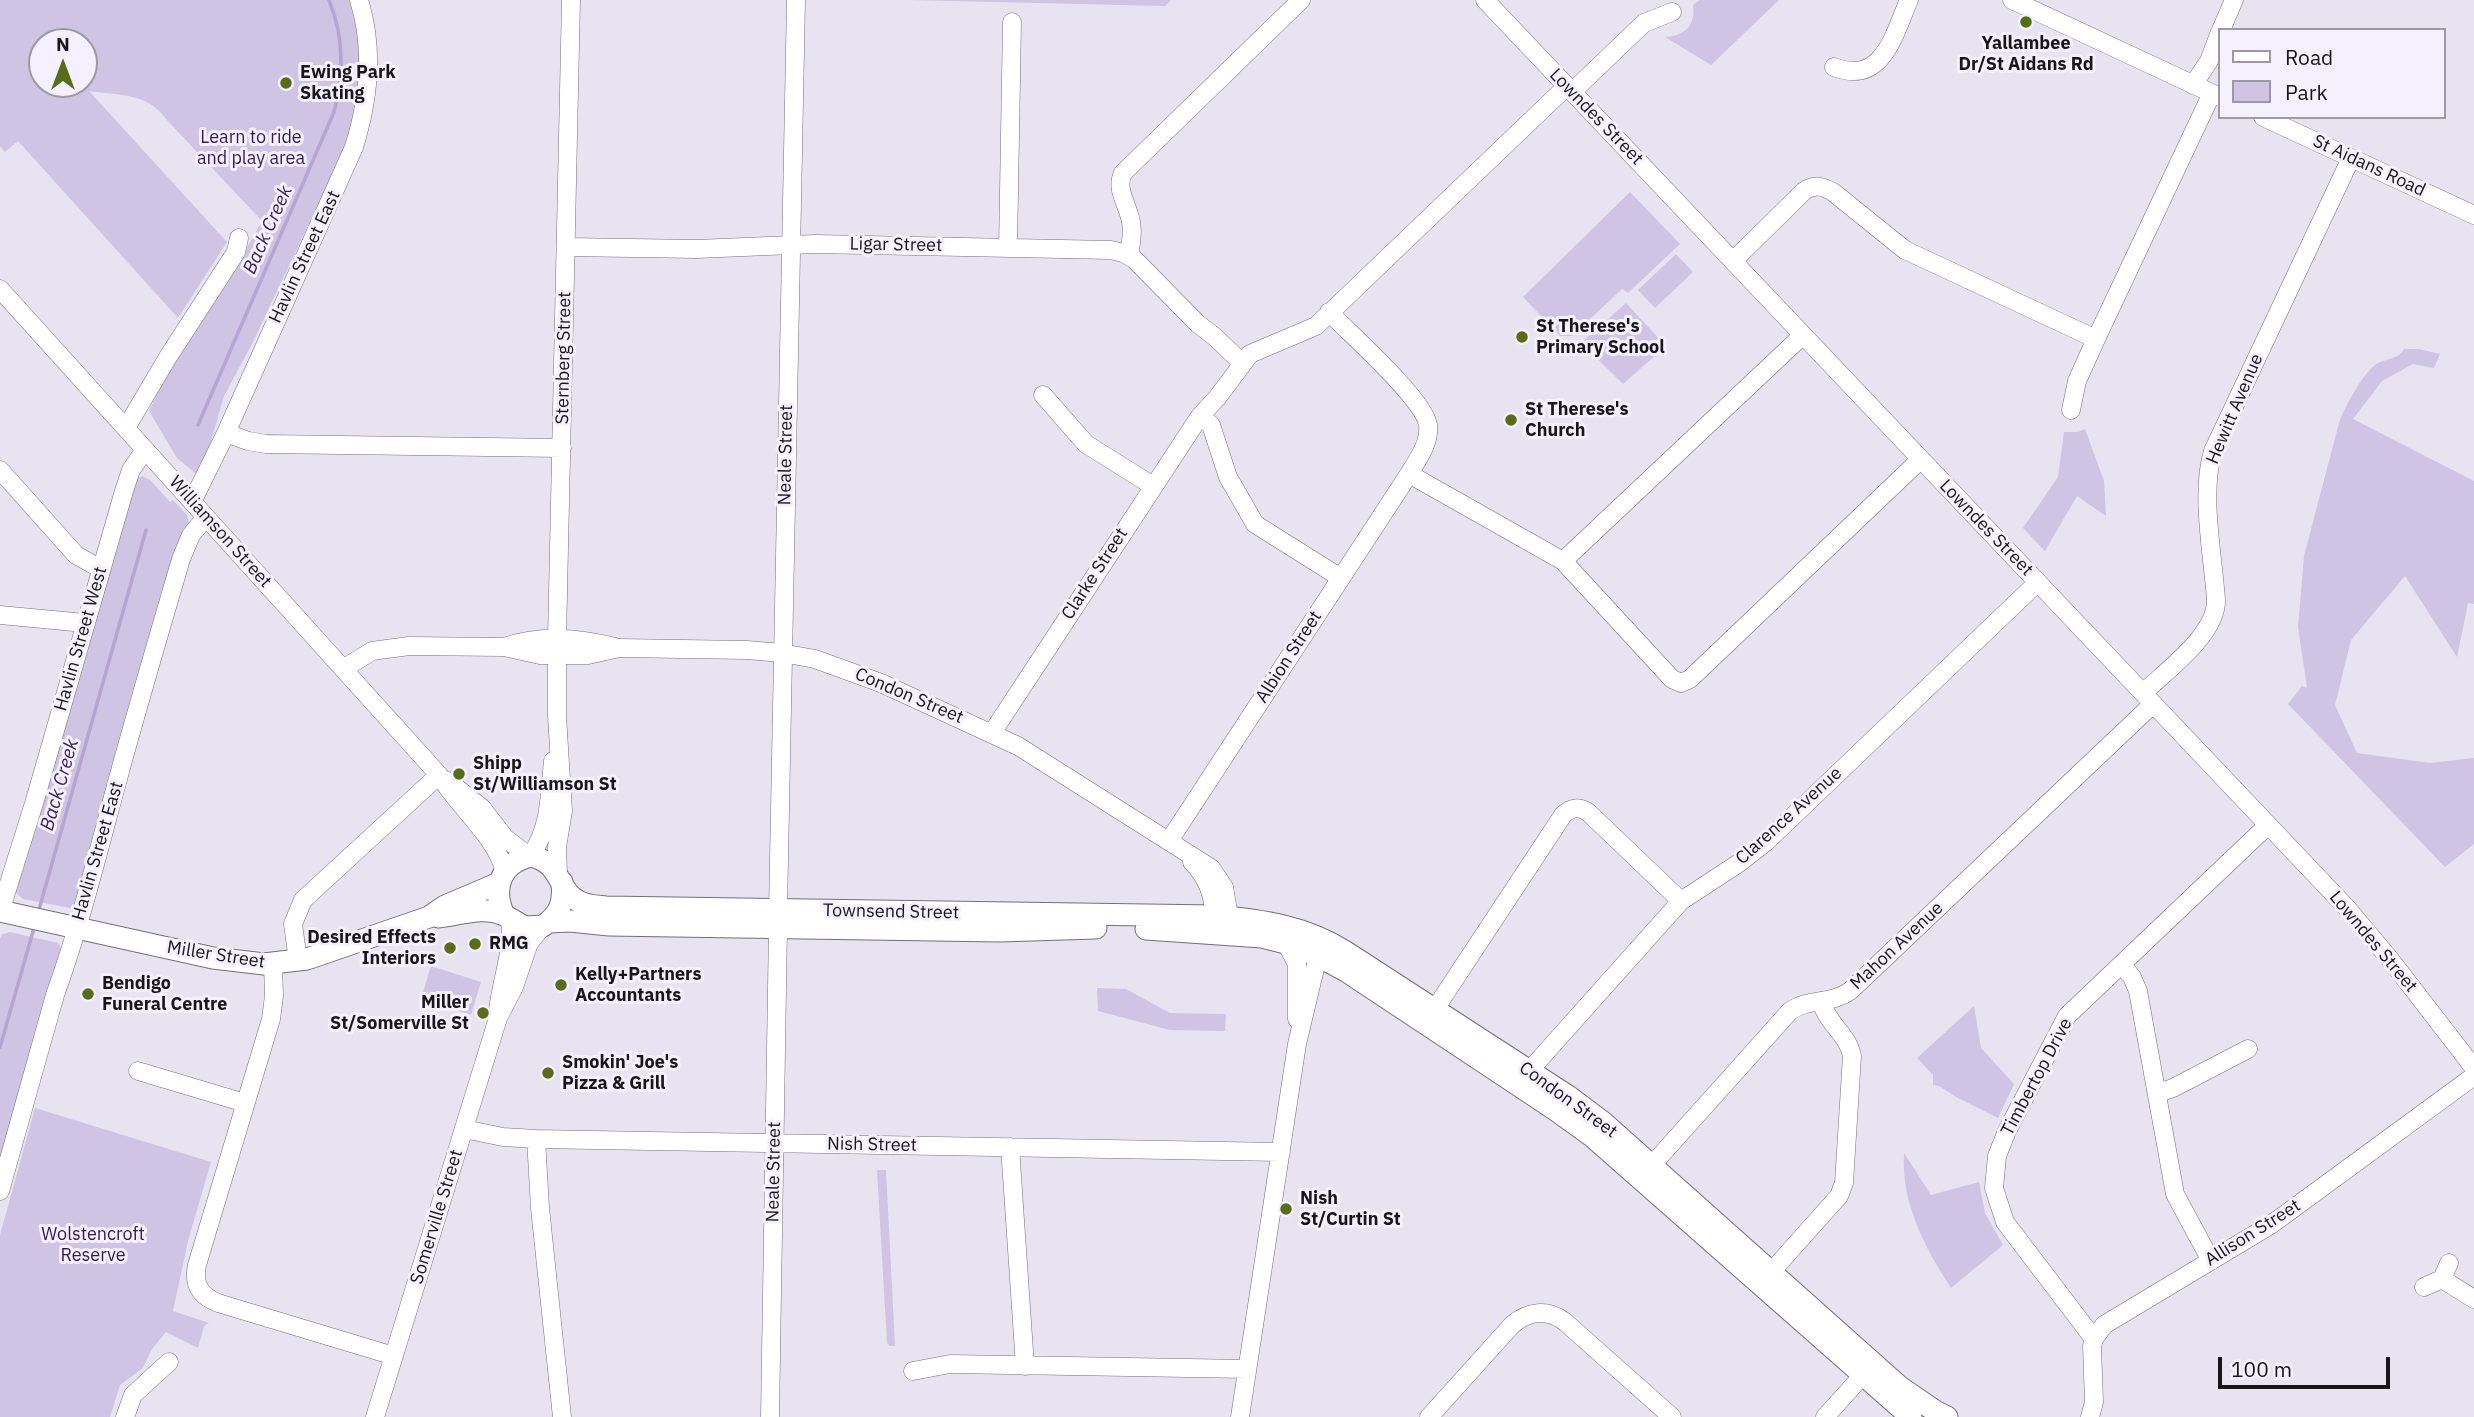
<!DOCTYPE html>
<html>
<head>
<meta charset="utf-8">
<style>
  body { margin:0 }
  #map { position:relative; width:2474px; height:1417px; overflow:hidden; background:#e8e3f0; font-family:"IBM Plex Sans",sans-serif }
  canvas { display:block }
  .legend { position:absolute; left:2218px; top:28px; width:228px; height:91px; box-sizing:border-box; background:#f5f0fe; border:2px solid #9c99a3; margin:0; padding:9px 12px; list-style:none; font-size:21px; color:#17161a }
  .legend li { display:flex; align-items:center; gap:14px; height:35px }
  .legend b { width:35px; border:2px solid #9c99a3 }
  .north { position:absolute; left:28px; top:28px; width:70px; height:70px; box-sizing:border-box; background:#f5f0fe; border:2px solid #9c99a3; border-radius:50%; rotate:0deg; font-size:19px; font-weight:700; line-height:28px; text-align:center; color:#17161a }
  .north::after { content:''; display:block; margin:auto; width:24px; height:32px; background:#586c19; clip-path:polygon(50% 0,100% 100%,50% 72%,0 100%) }
  .scale { position:absolute; left:2218px; top:1357px; width:172px; height:32px; box-sizing:border-box; border:4px solid #17161a; border-top:0; padding-left:9px; font-size:21px; line-height:24px; white-space:nowrap; color:#17161a; -webkit-text-stroke:5px #f5f0fe; paint-order:stroke }
</style>
</head>
<body>
<div id="map">
<canvas width="2474" height="1417"></canvas>
<ul class="legend">
<li><b style="height:9px;background:#fff"></b>Road</li>
<li><b style="height:19px;background:#cfc4e3"></b>Park</li>
</ul>
<div class="north">N</div>
<div class="scale">100 m</div>
</div>
<script>
const g = document.querySelector('canvas').getContext('2d');
g.lineJoin = 'round';
function paint(path, color) {
  g.fillStyle = color;
  g.fill(path, 'evenodd');
}
function stroke(path, color, width, dash) {
  g.strokeStyle = color;
  g.lineWidth = width;
  g.lineCap = dash ? 'butt' : 'round';
  g.setLineDash(dash || []);
  g.stroke(path);
}
function drawText(font, color, halo, rows, align = 'center') {
  g.font = font + ' "IBM Plex Sans",sans-serif';
  g.lineWidth = 6;
  g.setLineDash([]);
  g.textBaseline = 'middle';
  g.strokeStyle = halo;
  g.fillStyle = color;
  for (const [text, x, y, turn = 0] of rows) {
    g.save();
    g.translate(x, y);
    g.rotate((+turn || 0) * Math.PI / 180);
    g.textAlign = isNaN(turn) ? turn : align;
    if (halo) g.strokeText(text, 0, 0);
    g.fillText(text, 0, 0);
    g.restore();
  }
}
paint(new Path2D(`
  M0 0H355L366 80 352 133 252 344 224 396 205 462 201 470 195 473 177 458 149 411 165 377 229 279 262 221 165 118C148 93 117 95 89 91L227 242 178 318 18 141 5 152 0 146ZM42 42H84V84H42Z
  M909 0H1171L1165 6Z
  M1700 0H1779L1711 65 1665 37C1684 36 1696 26 1693 5Z
  M1630 192 1680 244 1628 293 1622 289 1572 336H1560L1523 297Z
  M1676 254 1693 272 1655 308 1638 290Z
  M1626 303 1666 346 1623 384 1581 343Z
  M2404 349H2419L2440 354 2434 368 2413 364 2382 381 2353 419 2474 481V604L2468 603 2457 657 2405 576 2351 640 2335 705 2357 753 2430 763 2474 758V844L2445 867 2288 704 2302 686 2307 688 2298 627 2304 556 2339 423C2344 408 2362 375 2375 365 2385 358 2398 360 2404 349Z
  M2085 429 2104 481 2106 516 2077 496 2045 551 2023 528 2058 477 2064 432H2078Z
  M142 476 150 480 170 502 173 500 187 515 189 524 76 903 70 908 23 899 13 890 135 480Z
  M10 932 58 943 62 949 0 1173V938L3 934Z
  M431 966 481 982 471 1015 421 999Z
  M1097 988 1126 989 1170 1013 1226 1014 1225 1031 1170 1030 1098 1011Z
  M1974 1006 1981 1048 2014 1084 1998 1118 1956 1097 1939 1086 1933 1085V1075L1917 1058Z
  M35 1108 211 1162 188 1241 173 1311 209 1323 204 1326 198 1348 166 1332 152 1349 143 1368 120 1385 110 1417H0V1235Z
  M1904 1153 1931 1195 1979 1182 1985 1213 2003 1245 1951 1288C1924 1246 1901 1203 1904 1153Z
  M877 1170H886L895 1346H890L887 1343Z`), '#cfc4e3');
stroke(new Path2D(`
  M198 425 334 112C344 74 344 36 329 0
  M38 913 146 530
  M0 1047 34 928`), '#b6a4d2', 3.5);
const minor = new Path2D(`
  M1485 0 2347 908 2389 958 2474 1068
  M2012 0 2220 97
  M2221 30 2234 0
  M1834 67C1883 86 1894 34 1909 0
  M2193 85 2209 61 2220 32
  M1572 92 1644 23 1672 12
  M2263 117 2474 215
  M566 247 697 249 815 244 1111 250 1123 253 1134 259 1198 324 1215 337 1242 363
  M1008 248 1012 22
  M1129 255C1131 244 1133 233 1131 222 1128 204 1115 190 1123 173L1301 0
  M1733 261 1804 191C1815 184 1822 186 1833 192L1905 250 2096 339
  M0 289 439 775C459 808 495 835 505 872
  M1043 395 1086 444 1153 486
  M2071 410 2077 381 2096 339 2212 93
  M1200 416 1211 425 1228 477 1255 524 1341 578
  M126 428 168 357 236 252 239 238
  M226 433 248 441 266 444 562 448
  M0 470 76 555 101 569
  M1409 474 1563 561 1672 679 1681 683 1690 679 1921 459
  M192 502 226 433 354 147C369 99 374 48 359 0
  M1563 561 1803 335
  M0 615 85 623
  M504 647C541 634 578 638 615 647
  M343 669 372 651 409 646 504 647 540 655H588L619 648 747 650 782 653 815 659 881 683 1018 746 1211 868 1224 887 1229 917
  M2143 693C2167 670 2217 634 2216 600 2213 555 2200 494 2213 451L2351 158
  M992 733 1200 416 1217 398 1250 354 1316 326 1567 86
  M448 781 482 808 505 838 529 856
  M1169 841 1409 474C1418 459 1430 443 1428 425 1424 399 1349 333 1329 312
  M531 856C551 824 549 798 553 761
  M1192 862C1207 877 1214 894 1214 916
  M558 874 557 847 563 811 557 716V639L571 0
  M778 910 796 0
  M0 912 35 800 124 491 131 470 145 450
  M1286 943 1297 964V1019
  M298 961 293 924 303 900 439 775
  M273 964 274 996 271 1019 197 1265C193 1284 200 1296 218 1303L394 1356
  M2122 965 2132 977 2138 991 2175 1194 2211 1261
  M1435 1009 1563 815C1571 807 1580 806 1589 813L1681 901
  M498 1011C501 980 514 951 510 920
  M138 1071 245 1103
  M1529 1071 1681 901 1739 863 1766 842 2038 582
  M2158 1093 2173 1088 2248 1049
  M464 1129 503 1137 536 1139 1281 1152
  M536 1139 540 1208 562 1417
  M1010 1147 1025 1366
  M1652 1165 1790 1011C1809 998 1832 1004 1850 991L2153 704
  M0 1191 55 995C81 923 99 848 119 775 139 702 160 631 181 559L191 535 206 517
  M1771 1272 1839 1196 1844 1183 1852 1056C1848 1034 1827 1024 1821 1001
  M2442 1279 2474 1299
  M2424 1287 2442 1279 2449 1263
  M2094 1339 2005 1222 1994 1188 1997 1156 2007 1131 2067 1016 2268 825
  M913 1371 950 1364 1247 1369
  M125 1417 133 1395 169 1362
  M375 1417 498 1018 514 987 529 943 543 926
  M770 1417 778 927
  M1240 1417 1297 1044 1318 956
  M1429 1417 1512 1325C1528 1311 1547 1309 1564 1321L1672 1417
  M1825 1417 1862 1376
  M2090 1417 2094 1402 2092 1346 2094 1339 2104 1325 2272 1224 2474 1076`);
const major = new Path2D(`
  M562 882C564 903 560 914 543 926L525 927 504 915C492 889 500 863 531 856 562 863 557 890 578 901 586 906 596 906 606 907L1214 916C1262 920 1305 926 1346 952L1568 1096 1604 1123 1900 1387 1935 1411 1947 1417
  M0 911 213 958 264 964 307 959 429 917 445 906 499 883
  M438 917C460 915 483 905 504 915
  M549 922 570 921 609 925 1000 931 1096 928
  M1146 929 1262 937 1286 943 1318 956 1346 971 1554 1109 1593 1137 1911 1417`);
stroke(minor, '#736e7a', 19);
stroke(major, '#736e7a', 23);
stroke(minor, '#fff', 18);
stroke(major, '#fff', 21);
for (const [x, y, r, color] of [
  [2026,22,7,"#586c19"],
  [286,83,7,"#586c19"],
  [1522,337,7,"#586c19"],
  [1511,420,7,"#586c19"],
  [459,774,7,"#586c19"],
  [475,944,7,"#586c19"],
  [450,948,7,"#586c19"],
  [561,985,7,"#586c19"],
  [88,994,7,"#586c19"],
  [483,1013,7,"#586c19"],
  [548,1073,7,"#586c19"],
  [1286,1209,7,"#586c19"]
]) {
  const dot = new Path2D();
  dot.arc(x, y, r, 0, 2 * Math.PI);
  g.fillStyle = color;
  g.fill(dot);
  stroke(dot, '#f5f0fe', 2.5);
}
drawText('bold 18px', '#17161a', '#f5f0fe', [
  ["Yallambee",2026,44,"center"],
  ["Dr/St Aidans Rd",2026,65,"center"],
  ["Ewing Park",300,73],
  ["Skating",300,94],
  ["St Therese's",1536,327],
  ["Primary School",1536,348],
  ["St Therese's",1525,410],
  ["Church",1525,431],
  ["Shipp",473,764],
  ["St/Williamson St",473,785],
  ["Desired Effects",436,938,"right"],
  ["Interiors",436,959,"right"],
  ["RMG",489,944],
  ["Kelly+Partners",575,975],
  ["Accountants",575,996],
  ["Bendigo",102,984],
  ["Funeral Centre",102,1005],
  ["Miller",469,1003,"right"],
  ["St/Somerville St",469,1024,"right"],
  ["Smokin' Joe's",562,1063],
  ["Pizza & Grill",562,1084],
  ["Nish",1300,1199],
  ["St/Curtin St",1300,1220]
], 'left');
drawText('18px', '#17161a', '#f5f0fe', [
  ["Lowndes Street",1596,117,46],
  ["St Aidans Road",2369,166,25],
  ["Ligar Street",896,245,1],
  ["Havlin Street East",305,257,-65],
  ["Sternberg Street",564,358,-89],
  ["Hewitt Avenue",2235,409,-67],
  ["Neale Street",786,455,-89],
  ["Lowndes Street",1986,528,46],
  ["Williamson Street",220,532,48],
  ["Clarke Street",1095,574,-57],
  ["Havlin Street West",81,639,-74],
  ["Albion Street",1289,657,-57],
  ["Condon Street",909,696,23],
  ["Clarence Avenue",1789,816,-42],
  ["Havlin Street East",98,851,-74],
  ["Townsend Street",891,912,1],
  ["Lowndes Street",2373,942,50],
  ["Mahon Avenue",1897,946,-43],
  ["Miller Street",216,955,9],
  ["Timbertop Drive",2037,1077,-62],
  ["Condon Street",1568,1100,36],
  ["Nish Street",872,1145,1],
  ["Neale Street",774,1172,-89],
  ["Somerville Street",437,1217,-73],
  ["Allison Street",2253,1233,-32]
]);
drawText('18px', '#351b53', '#f5f0fe', [
  ["Learn to ride",251,138],
  ["and play area",251,159],
  ["Wolstencroft",93,1235],
  ["Reserve",93,1256]
]);
drawText('italic 19px', '#3a2158', '#f5f0fe', [
  ["Back Creek",268,230,-66],
  ["Back Creek",60,785,-74]
]);
</script>
</body>
</html>
